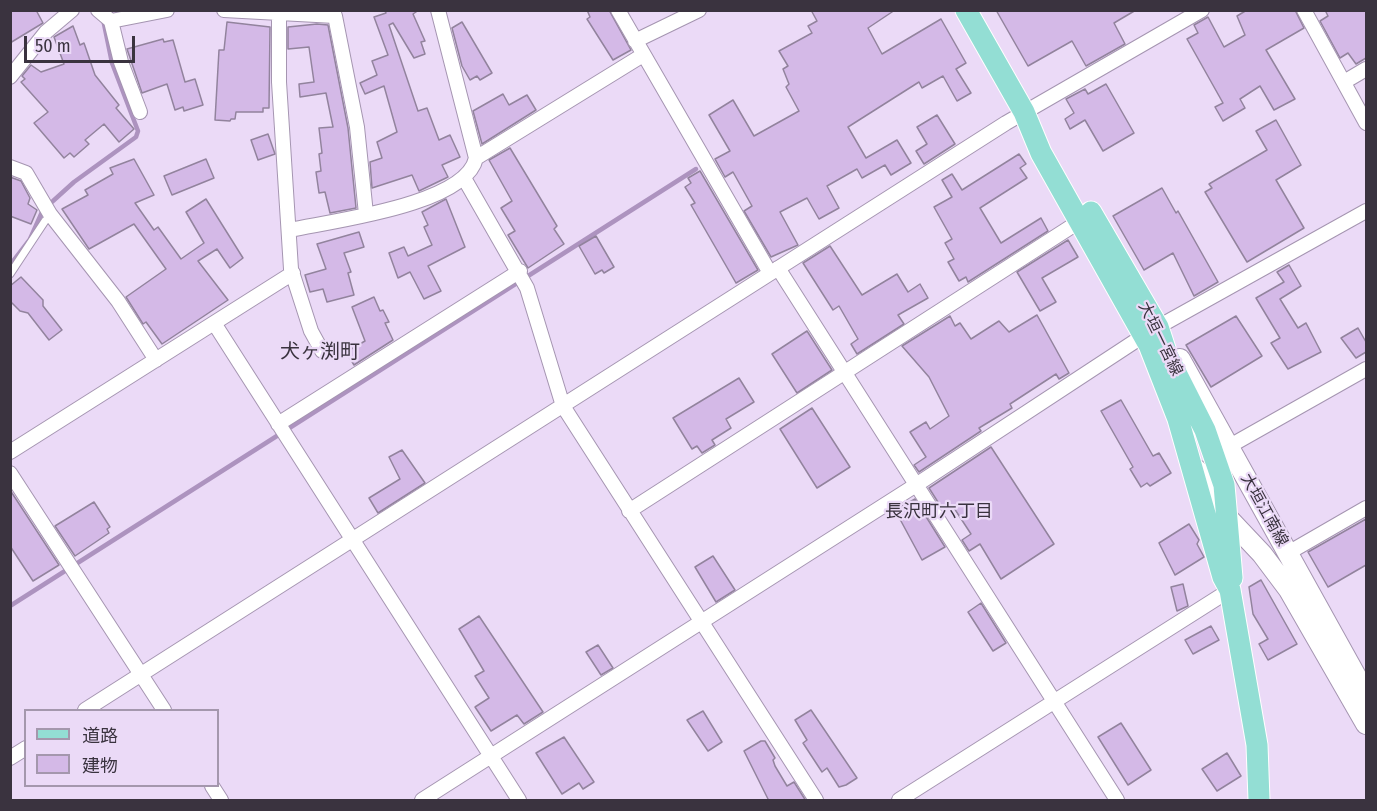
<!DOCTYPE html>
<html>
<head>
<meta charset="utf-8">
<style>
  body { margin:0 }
  #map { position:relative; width:1377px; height:811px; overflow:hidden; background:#ebdaf7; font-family:"Fira Sans Condensed","Noto Sans JP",sans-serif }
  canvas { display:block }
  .frame { position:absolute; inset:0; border:12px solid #3a333f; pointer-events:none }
  .legend { position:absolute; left:24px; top:709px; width:195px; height:78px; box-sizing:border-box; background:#ebdaf7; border:2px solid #a497ad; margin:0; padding:8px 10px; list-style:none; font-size:18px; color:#3a333f }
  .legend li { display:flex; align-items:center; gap:12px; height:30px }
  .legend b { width:30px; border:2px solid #a497ad }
  .scale { position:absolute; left:24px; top:36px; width:111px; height:27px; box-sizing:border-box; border:3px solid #3a333f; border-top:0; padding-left:8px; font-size:18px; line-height:21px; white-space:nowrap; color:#3a333f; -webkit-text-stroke:4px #ebdaf7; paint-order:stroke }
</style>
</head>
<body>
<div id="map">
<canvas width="1377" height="811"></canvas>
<div class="frame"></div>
<ul class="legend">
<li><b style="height:8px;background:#93ded4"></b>道路</li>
<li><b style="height:16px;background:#d4b9e7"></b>建物</li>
</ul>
<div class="scale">50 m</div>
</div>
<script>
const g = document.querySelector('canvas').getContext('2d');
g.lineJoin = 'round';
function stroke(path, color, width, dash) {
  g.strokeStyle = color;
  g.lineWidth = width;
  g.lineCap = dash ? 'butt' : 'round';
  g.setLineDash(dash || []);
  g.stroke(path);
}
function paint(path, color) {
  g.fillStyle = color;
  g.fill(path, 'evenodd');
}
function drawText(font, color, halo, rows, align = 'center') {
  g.font = font + ' "Fira Sans Condensed","Noto Sans JP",sans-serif';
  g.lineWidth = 4.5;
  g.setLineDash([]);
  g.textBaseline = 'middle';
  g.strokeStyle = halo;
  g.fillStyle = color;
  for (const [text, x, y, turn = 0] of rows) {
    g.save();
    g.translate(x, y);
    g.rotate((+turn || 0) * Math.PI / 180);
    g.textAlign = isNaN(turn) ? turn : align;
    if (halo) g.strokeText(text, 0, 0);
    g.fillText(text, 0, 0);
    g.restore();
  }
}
stroke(new Path2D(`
  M10 265 30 239 42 212 53 201 74 182 136 137 138 131 112 63 103 19
  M10 606 696 169`), '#ad93bf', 4.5);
const building = new Path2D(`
  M10 10H36L43 23 10 43Z
  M385 10H419L413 14 425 41 421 42 425 54 414 58 393 23 389 25 418 111 427 108 439 140 450 135 460 157 442 165 448 177 419 191 412 175 372 188 370 162 382 158 377 142 397 132 384 86 365 94 360 83 377 75 372 61 388 55 374 17 386 13Z
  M587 10H609L631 50 613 60 587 19 590 17Z
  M811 10H895L868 28 882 54 941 19 966 63 956 69 971 93 957 101 943 76 922 88 919 82 848 127 866 158 897 140 911 163 891 175 885 165 862 178 857 169 827 186 839 208 819 219 807 198 780 212 798 245 771 257 744 211 752 206 733 172 725 177 715 159 730 151 709 115 733 100 754 136 799 111 786 87 789 84 783 69 788 66 779 51 812 33 808 26 817 21Z
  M996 10H1136L1114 23 1125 44 1086 66 1072 41 1028 66Z
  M1247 10H1295L1304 28 1266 50 1295 99 1274 110 1260 86 1240 99 1245 108 1223 121 1215 107 1223 103 1187 39 1198 33 1194 25 1208 17 1224 47 1245 35 1237 16Z
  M1325 10H1366V58L1356 64 1348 53 1340 58 1320 21 1328 16Z
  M227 22 270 27 269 108H263V112H236L235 119H231L230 121 215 120 219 50H224Z
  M462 22 492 73 480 80 477 76 470 80 462 66 452 28Z
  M317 24 328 25 348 128 356 208 330 213 325 192 319 193 316 172 321 171 319 154 322 153 319 128 333 127 326 93 300 97 299 84 314 82 309 47 288 49V27Z
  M73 26 80 45 84 43 95 75 119 105 116 108 134 129 119 142 104 124 85 140 89 144 74 157 70 153 64 158 34 123 48 112 21 82 25 79 22 76 31 65 41 72 64 64 54 37Z
  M163 39 164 42 173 40 185 82 195 79 203 105 184 111 183 107 175 110 167 84 142 93 127 49Z
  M1106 84 1134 133 1103 151 1085 120 1070 129 1065 119 1074 113 1066 99 1085 89 1088 94Z
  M503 94 509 105 527 95 536 110 482 144 473 111Z
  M937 115 955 144 924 164 916 151 927 144 917 127Z
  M1276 120 1301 165 1276 180 1304 228 1247 262 1205 192 1212 188 1209 184 1267 150 1256 131Z
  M268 134 275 154 258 160 251 140Z
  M510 148 557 226 554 229 564 244 528 268 508 235 515 231 501 208 512 201 489 160Z
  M1019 154 1026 164 1020 168 1027 178 980 208 1001 243 1041 218 1048 231 968 282 966 277 959 281 948 262 954 259 945 243 952 239 934 207 952 197 942 180 952 174 962 190Z
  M134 159 154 195 135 203 154 230 158 227 181 259 204 243 186 212 206 199 243 258 230 268 217 249 198 261 228 300 162 344 146 322 143 324 126 297 166 269 134 224 89 249 62 209 88 195 85 190 113 174 110 168Z
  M206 159 214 178 172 195 164 176Z
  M700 171 758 270 736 283 691 205 695 203 685 187 691 183 688 178Z
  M10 177 21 181 30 198 28 204 37 210 31 224 10 216Z
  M1162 188 1176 213 1178 211 1218 282 1194 296 1173 253 1144 270 1113 216Z
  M446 199 465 247 428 266 441 291 424 299 410 272 398 278 389 253 404 247 408 256 432 245 424 227 428 225 422 212Z
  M359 232 364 247 344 253 351 272 348 273 354 295 327 302 323 289 310 292 305 275 326 269 317 244Z
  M596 236 614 267 604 273 602 270 595 274 579 246Z
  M1068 240 1078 257 1042 278 1056 302 1040 311 1017 272Z
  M830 246 862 295 897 274 908 292 920 284 928 298 898 315 904 324 857 354 851 344 858 339 839 306 833 310 803 263Z
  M1289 265 1301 286 1280 299 1298 328 1306 323 1321 352 1288 369 1271 343 1280 338 1256 298 1284 282 1277 272Z
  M21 277 43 300V306L62 330 49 340 28 313 20 311 10 301V286Z
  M374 297 380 311 383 310 389 322 385 323 393 340 354 365 346 352 365 341 352 307Z
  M1037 315 1069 373 1059 379 1056 374 1010 404 1012 408 979 428 981 431 919 472 914 465 926 457 910 432 926 422 930 429 949 416 929 377 902 346 950 316 955 326 960 323 971 339 999 321 1009 332Z
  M1236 316 1262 356 1211 387 1186 345Z
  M1358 328 1366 342V352L1356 358 1341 338Z
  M807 331 832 370 797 393 772 354Z
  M739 378 754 402 726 419 731 428 712 440 715 445 702 453 697 446 692 449 673 418Z
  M1121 400 1153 456 1159 453 1171 473 1150 486 1147 483 1141 487 1130 469 1133 467 1101 411Z
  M812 408 850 467 817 488 780 429Z
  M991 447 1054 544 1001 579 980 544 969 551 962 540 971 534 952 505 943 510 929 488Z
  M402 450 425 483 378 513 369 498 400 479 389 457Z
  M10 490 59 565 33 581 10 546Z
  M915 499 945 547 922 560 895 510Z
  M94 502 110 527 107 529 109 533 75 556 55 526Z
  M1366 519V565L1328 587 1308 552Z
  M1189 524 1199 540 1197 544 1204 557 1175 575 1159 543Z
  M713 556 735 590 716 602 695 567Z
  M1261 580 1297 644 1268 660 1259 644 1268 639 1253 614 1249 587Z
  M1183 584 1188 606 1177 611 1171 587Z
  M981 603 1006 643 993 651 968 612Z
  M479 616 543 712 524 724 517 715 491 731 475 707 489 698 475 676 484 671 459 629Z
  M1211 626 1219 640 1193 654 1185 640Z
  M598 645 613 668 601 675 586 652Z
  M811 710 857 778 846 785 839 787 827 768 822 772 803 743 807 740 795 720Z
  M703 711 722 742 708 751 687 720Z
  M1121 723 1151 770 1128 785 1098 737Z
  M564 737 594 782 583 789 579 783 562 794 536 753Z
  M761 741H765L775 758 773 760 775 766 787 786 794 782 806 801H769L744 751Z
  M1227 753 1241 776 1217 791 1202 769Z`);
paint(building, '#d4b9e7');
stroke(building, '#92839d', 1.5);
const service = new Path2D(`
  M10 274 45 221 52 215`);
const minor = new Path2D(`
  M98 10 111 21 121 62 140 112
  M224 10 335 16 357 127 366 214
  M279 10V82L291 269 311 331 322 351
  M618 10 770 273
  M1304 10 1366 123
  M111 21 167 10
  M635 41 699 10
  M10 77 46 32 72 10
  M1344 82 1366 69
  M476 158 643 55
  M10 167 26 173 50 214 118 301 156 360
  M464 178 527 288 563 406 816 800
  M290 230C331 221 466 205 476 158L438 10
  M778 268 1117 800
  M214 323 519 800
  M1158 327 1366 211
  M278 424 520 271
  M1228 447 1366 369
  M10 452 293 273
  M10 473 164 710
  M629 511 1080 221
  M1288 553 1366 508
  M85 710 1006 123 1202 10
  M10 758 26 748
  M212 786 221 800
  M422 800 916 485 1143 336
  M899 800 1230 590`);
const secondary = new Path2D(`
  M1180 359 1366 694
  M1197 470 1228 518 1262 554 1289 590 1366 724`);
const primary = new Path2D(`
  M966 10 1024 112 1041 153 1149 345 1178 419 1223 577 1230 590 1257 745 1259 800
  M1091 212 1158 327 1167 355 1205 430 1224 485 1232 578`);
stroke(service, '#a595b1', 9);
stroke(minor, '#a595b1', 16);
stroke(secondary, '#a595b1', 22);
stroke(primary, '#fff', 23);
stroke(service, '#fff', 7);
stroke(minor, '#fff', 14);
stroke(secondary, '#fff', 20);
stroke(primary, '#93ded4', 21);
drawText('16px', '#3a333f', '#ebdaf7', [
  ["大垣一宮線",1160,339,64],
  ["大垣江南線",1264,510,61]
]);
drawText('18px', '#3a333f', '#ebdaf7', [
  ["長沢町六丁目",939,512]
]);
drawText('20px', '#3a333f', '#ebdaf7', [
  ["犬ヶ渕町",320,352]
]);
</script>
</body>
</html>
